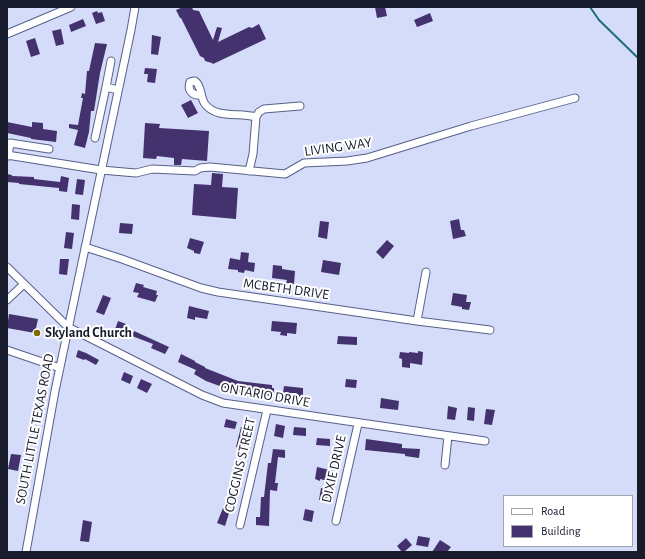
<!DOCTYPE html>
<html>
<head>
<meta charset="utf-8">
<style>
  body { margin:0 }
  #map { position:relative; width:645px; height:559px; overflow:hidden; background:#d5dcfa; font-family:"Alegreya Sans",sans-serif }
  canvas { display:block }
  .frame { position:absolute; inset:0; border:8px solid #171b2c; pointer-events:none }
  .legend { position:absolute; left:503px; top:495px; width:130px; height:52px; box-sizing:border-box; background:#fff; border:1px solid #a2a4ab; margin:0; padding:5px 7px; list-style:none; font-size:12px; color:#171b2c }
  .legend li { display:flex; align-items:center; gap:8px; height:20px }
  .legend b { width:20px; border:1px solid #a2a4ab }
</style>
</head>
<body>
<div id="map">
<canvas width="645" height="559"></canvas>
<div class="frame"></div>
<ul class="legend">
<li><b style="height:5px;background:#fff"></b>Road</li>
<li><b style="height:11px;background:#43326d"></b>Building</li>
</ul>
</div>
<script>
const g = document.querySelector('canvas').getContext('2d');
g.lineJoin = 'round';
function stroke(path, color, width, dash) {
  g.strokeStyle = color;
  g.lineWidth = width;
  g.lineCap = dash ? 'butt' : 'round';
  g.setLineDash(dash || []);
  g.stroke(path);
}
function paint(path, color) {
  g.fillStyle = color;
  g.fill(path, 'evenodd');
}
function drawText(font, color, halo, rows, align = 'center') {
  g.font = font + ' "Alegreya Sans",sans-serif';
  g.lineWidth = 4;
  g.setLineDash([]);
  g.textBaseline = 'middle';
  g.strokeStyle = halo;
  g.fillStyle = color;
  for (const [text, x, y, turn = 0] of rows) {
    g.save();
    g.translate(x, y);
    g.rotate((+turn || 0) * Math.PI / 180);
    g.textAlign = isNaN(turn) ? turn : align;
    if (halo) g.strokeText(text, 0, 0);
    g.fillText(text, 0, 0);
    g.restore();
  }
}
stroke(new Path2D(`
  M590 7 599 20 638 58`), '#1d6c80', 2);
paint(new Path2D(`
  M183 7H192L193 10 199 11 213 40 217 27 222 28 218 42 249 27 252 28 259 24 266 39 213 64 212 63 205 61 204 58 200 56 181 18H180L176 10Z
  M375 7H385L387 16 377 18Z
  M97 11 98 13 102 12 105 21 96 24 92 13Z
  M430 13 433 21 417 27 414 20Z
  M83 19 86 26 71 32 69 25Z
  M61 29 64 44 56 46 52 31Z
  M152 35 161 37 158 55 151 54Z
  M35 38 40 54 31 57 26 41Z
  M95 43 107 44 100 73 94 111H91L89 132 85 148 74 145 78 130 69 128V124L78 125 83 98H81L82 93 85 94 87 71H89Z
  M145 68 157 69 155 83 147 82 148 74H144Z
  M191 100 198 113 188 118 181 105Z
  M7 122 32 127V122L43 123V129L57 131 56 142 31 139V138L7 133Z
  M145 123 160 124 159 128 209 131 207 161 182 159 181 165H174V158L157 156 156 159 143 158Z
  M212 173 223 174 222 187 238 188 236 219 192 215 194 184 211 185Z
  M7 174 12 175V176L34 177V179L60 182 61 176 69 178 67 192 59 191V188L19 184V183L7 182Z
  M77 179 85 180 83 195 75 194Z
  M72 204 80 205 79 220 71 219Z
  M459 219 461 230H464L466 236 453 239 450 221Z
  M320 221 329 222 327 239 318 237Z
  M120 223 133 224 132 234 119 233Z
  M66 232 74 233 72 249 64 248Z
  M190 238 204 242 200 254 194 253V251L187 248Z
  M387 240 394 246 383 259 376 252Z
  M241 252 249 253 248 262 255 263 254 272 245 270 244 273 238 272V270L228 269 230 258 240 260Z
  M60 259H69L67 275 59 274Z
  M323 260 341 263 339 275 321 272Z
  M273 265 282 266V269L295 271 294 284 286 283 287 280 272 278Z
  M136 283 144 285 143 287 157 291 156 295H158L155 302 137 297 139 293 133 292Z
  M453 293 467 295 466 302H471L469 310 462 309V307L451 305Z
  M103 295 111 298 104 315 96 312Z
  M189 306 209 311 207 319 195 317V320L187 318Z
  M9 314 38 319 35 333 7 328Z
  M118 321 126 324 121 338 113 335Z
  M272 321 297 323 296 334 287 333V336L280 335 281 332 271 331Z
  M134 331 169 347 165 354 151 348 153 344 132 336Z
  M338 336 357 337V345L337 344Z
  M78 350 86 353 99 360 96 365 85 359 84 360 76 357Z
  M418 351 423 352 422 365 410 363V368L402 367V359L399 358 400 352 409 353V352L418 353Z
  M181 354 195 361V362L205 367V368L238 381 272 385V388H274V396L236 392 206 381 194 374 196 370 178 362Z
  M124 372 133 376 130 384 121 380Z
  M141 379 152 384 147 393 137 388Z
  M346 379 357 380 356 388 345 387Z
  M284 386 303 388V397L296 396 297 393H283Z
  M381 398 399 401 398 410 380 408Z
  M448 406 457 408 455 420 447 419Z
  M468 407 475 408 474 421 467 420Z
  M486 409 495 410 492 425 484 424Z
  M226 419 237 422 235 429 224 427Z
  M276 424 285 426 283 438 274 436Z
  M241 427 250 430 244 449 236 447Z
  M294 427 306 428V436L293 435Z
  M317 438 330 439V446L316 445Z
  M366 439 402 444V448L420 449 419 458 405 456V454L365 450Z
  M273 449 285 450V458L278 457 275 483H278L277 491 270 490 269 526 256 525V517H260L261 497H264L268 463H271Z
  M11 454 21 455 18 471 8 469Z
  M317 467 334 471 332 482 320 479V481L315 479Z
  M321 488 328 489 327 501 319 500Z
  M223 508 230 510 225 526 217 523Z
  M305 509 314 511 312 522 303 520Z
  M83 520 92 522 89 542 80 541Z
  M418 536 430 538 428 547 416 545Z
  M406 538 412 545 404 552H402L397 546Z
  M440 540 451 547 447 552H432Z`), '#43326d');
const minor = new Path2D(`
  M7 34 71 7
  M106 87 111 61
  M201 95C193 96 187 91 190 82L195 81C202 86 200 97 205 104 216 119 240 112 256 117
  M95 138 106 87 118 90
  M7 155 101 170 136 173 152 169 195 171 200 168 210 167 285 174 304 163 347 161 367 158 471 126 575 98
  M8 156 10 143 49 149
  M249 171 253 154 256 117 259 112 264 109 300 106
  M85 247 122 259 201 288 218 292 417 321 490 330
  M7 267 68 327 202 395 223 403 485 441
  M7 300 24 284
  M417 321 426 272
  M7 350 60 368
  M445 465 448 436
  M336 521 358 424
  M240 525 267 410
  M26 552 55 391 131 30 135 7`);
stroke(minor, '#56608a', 9);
stroke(minor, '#fff', 7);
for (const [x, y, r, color] of [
  [37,333,4,"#806901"]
]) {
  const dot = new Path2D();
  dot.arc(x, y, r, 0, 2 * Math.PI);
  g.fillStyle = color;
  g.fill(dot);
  stroke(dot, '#fff', 1.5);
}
drawText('14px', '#171b2c', '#fff', [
  ["LIVING WAY",338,147,-8],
  ["MCBETH DRIVE",286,289,8],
  ["ONTARIO DRIVE",265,395,10],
  ["SOUTH LITTLE TEXAS ROAD",35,429,-79],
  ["COGGINS STREET",240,465,-77],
  ["DIXIE DRIVE",334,469,-77]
]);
drawText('bold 14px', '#171b2c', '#fff', [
  ["Skyland Church",45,333]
], 'left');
</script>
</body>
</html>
